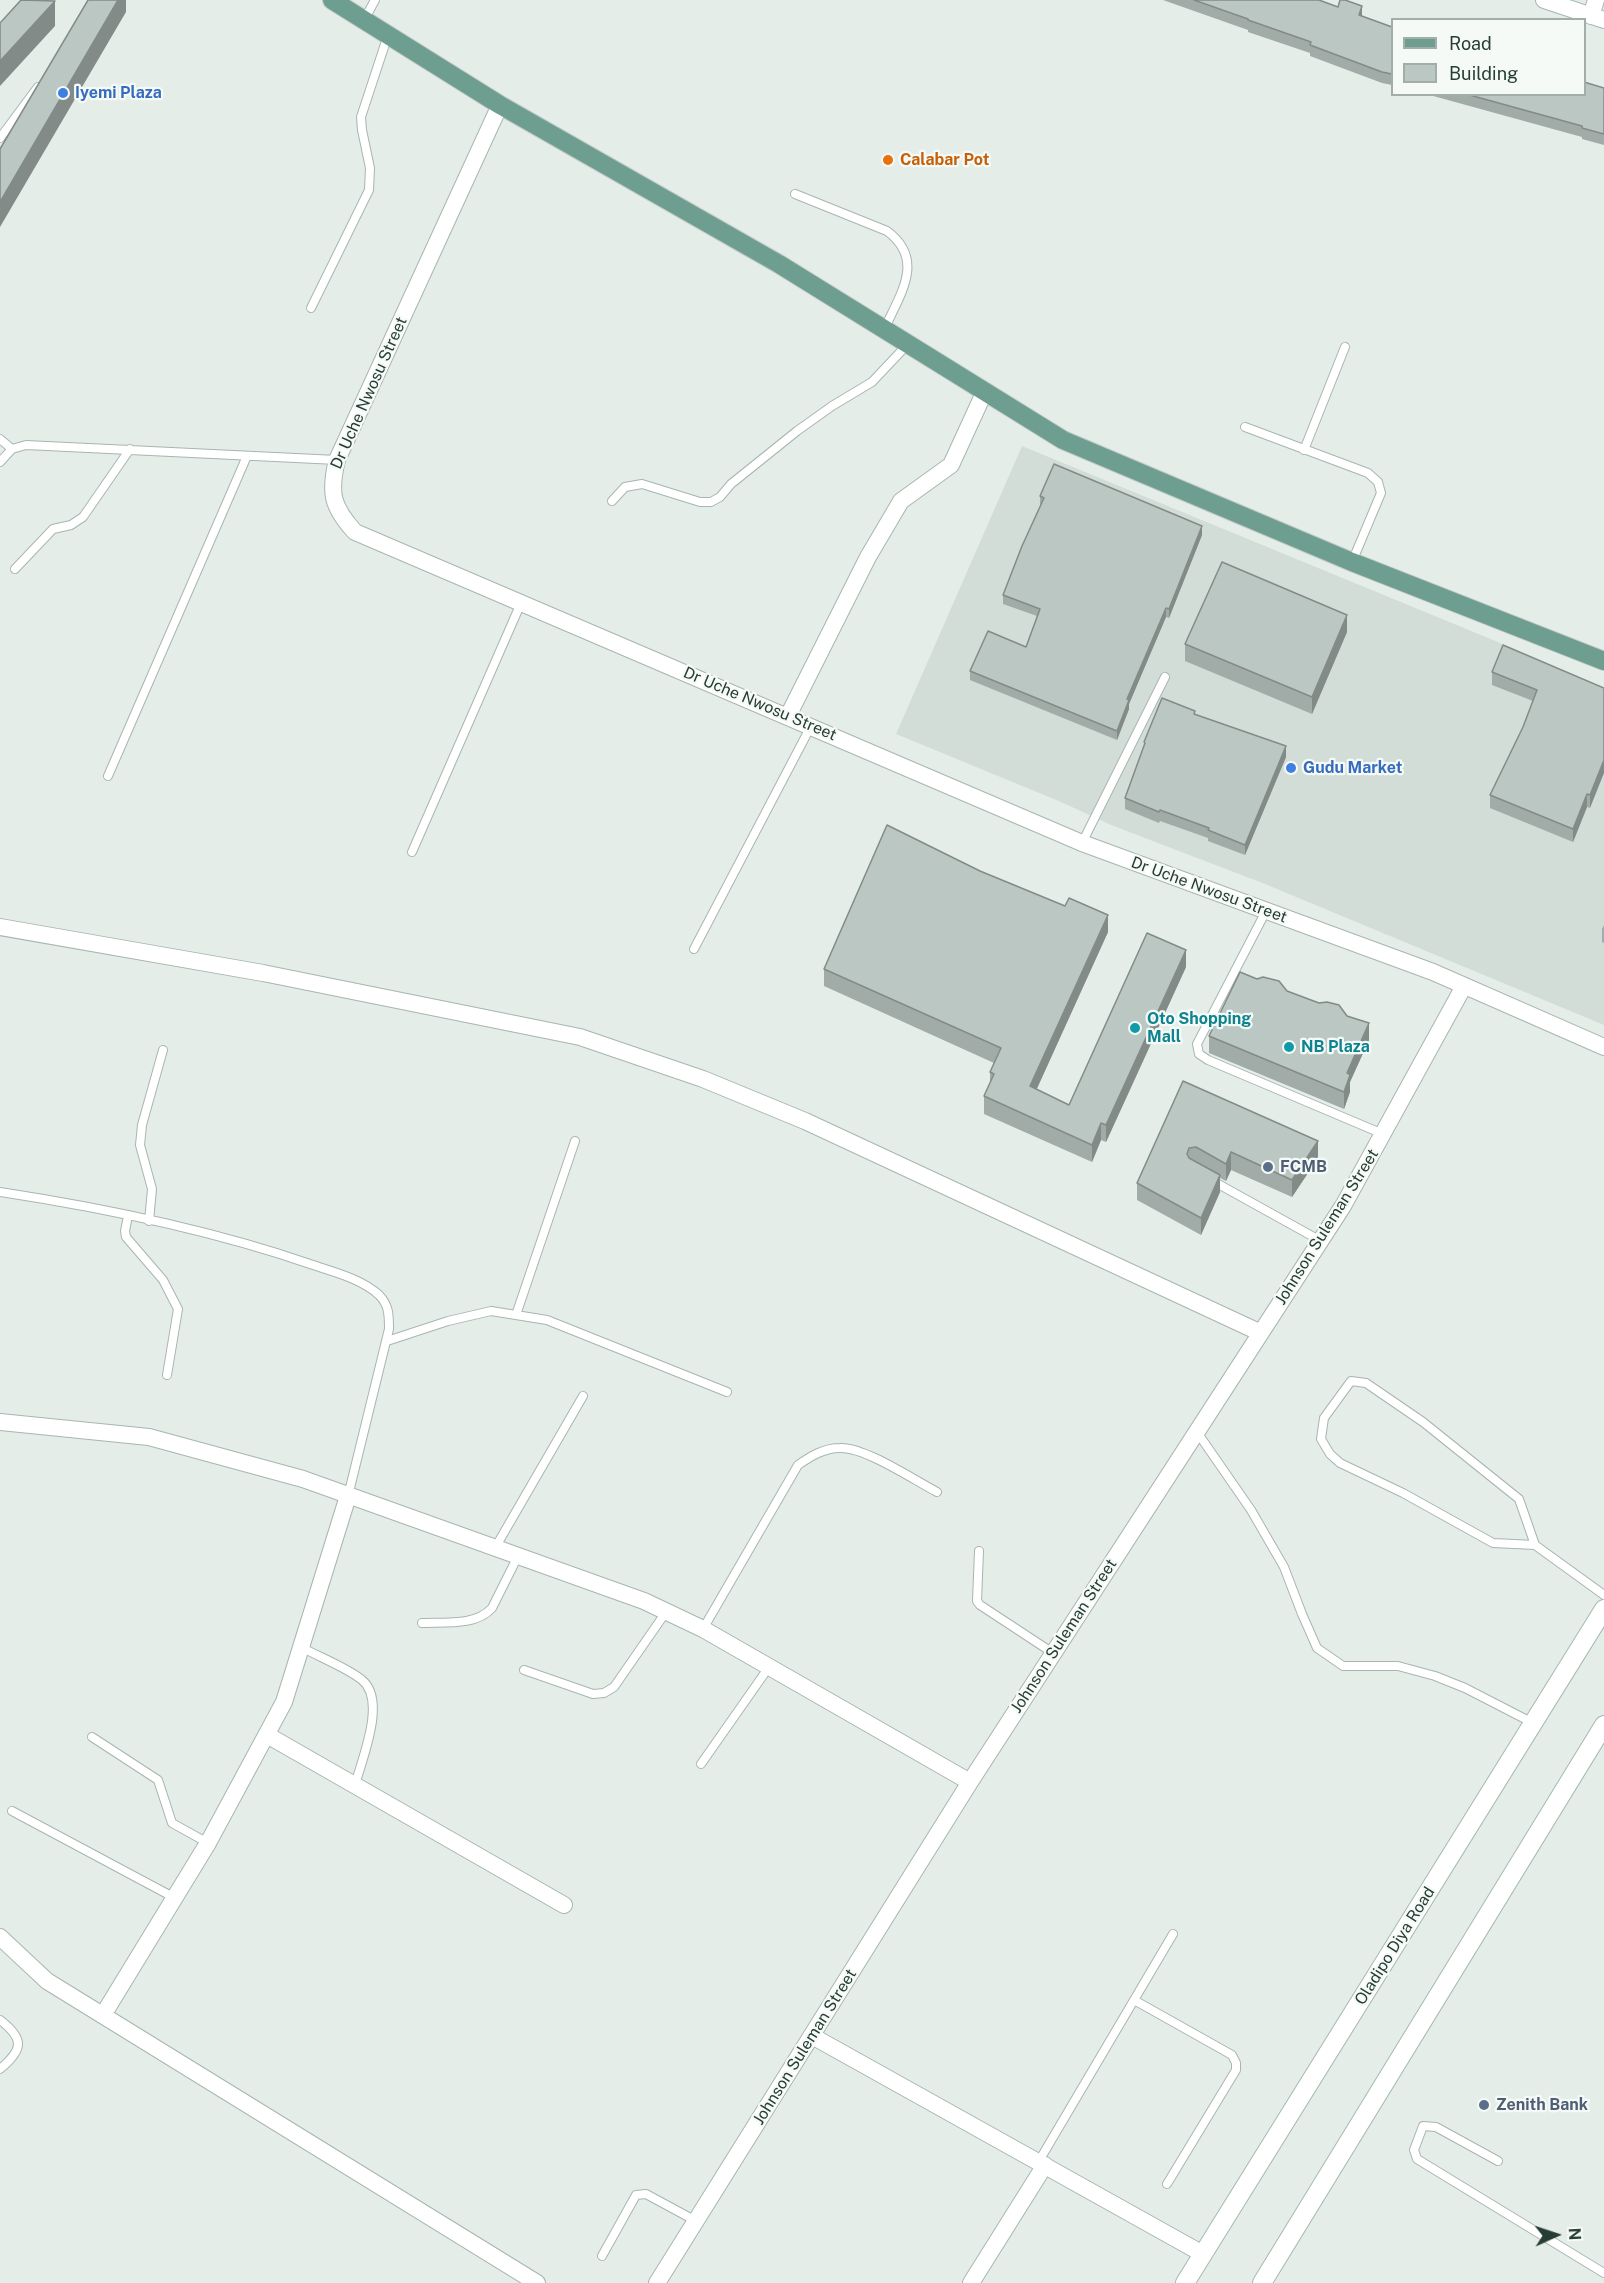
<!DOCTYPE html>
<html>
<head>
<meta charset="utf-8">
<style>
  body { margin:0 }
  #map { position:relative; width:1604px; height:2283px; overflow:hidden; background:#e5ede9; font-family:"Public Sans",sans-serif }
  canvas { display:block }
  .legend { position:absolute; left:1391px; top:18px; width:195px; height:78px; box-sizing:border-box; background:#f6faf7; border:2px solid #a3aeaa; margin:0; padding:8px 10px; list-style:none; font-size:18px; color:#263d36 }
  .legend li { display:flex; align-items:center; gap:12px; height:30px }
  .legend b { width:30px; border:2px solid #a3aeaa }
  .north { position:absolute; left:1526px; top:2205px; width:60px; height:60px; -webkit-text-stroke:4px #f6faf7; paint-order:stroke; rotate:87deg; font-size:16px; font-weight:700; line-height:24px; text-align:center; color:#263d36 }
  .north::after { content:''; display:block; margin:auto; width:21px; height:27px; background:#263d36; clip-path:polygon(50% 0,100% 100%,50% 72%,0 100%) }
</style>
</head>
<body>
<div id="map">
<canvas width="1604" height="2283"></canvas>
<ul class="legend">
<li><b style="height:8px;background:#6e9e90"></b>Road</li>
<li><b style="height:16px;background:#bbc7c2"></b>Building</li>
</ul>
<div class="north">N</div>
</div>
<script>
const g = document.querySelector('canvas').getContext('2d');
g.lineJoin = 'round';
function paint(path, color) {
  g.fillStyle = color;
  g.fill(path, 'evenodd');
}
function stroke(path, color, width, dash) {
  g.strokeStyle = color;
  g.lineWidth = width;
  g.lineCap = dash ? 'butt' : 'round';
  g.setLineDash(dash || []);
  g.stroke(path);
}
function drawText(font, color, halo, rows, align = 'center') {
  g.font = font + ' "Public Sans",sans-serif';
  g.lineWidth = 4.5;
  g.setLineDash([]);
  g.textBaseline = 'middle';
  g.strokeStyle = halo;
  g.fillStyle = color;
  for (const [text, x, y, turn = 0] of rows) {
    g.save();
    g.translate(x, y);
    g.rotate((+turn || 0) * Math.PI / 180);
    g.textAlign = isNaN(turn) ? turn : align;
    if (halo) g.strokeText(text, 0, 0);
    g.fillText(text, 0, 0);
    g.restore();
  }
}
paint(new Path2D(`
  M1022 446 1498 642 1604 690V1025L1265 884 1111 825 1061 802 896 734Z`), '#d3ddd8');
const lane = new Path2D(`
  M364 20 375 0
  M0 138 38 87
  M795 194 887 231C926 260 900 294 884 330
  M311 308 369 190 370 168 362 130 361 117 388 35
  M1245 427 1368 473 1378 482 1381 493 1352 562
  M0 439 12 449
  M1304 450 1345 347
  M0 462 12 449 26 445 337 460
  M612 501 625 487 642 484 700 502H711L720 497 731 484 797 431 832 406 872 382 907 345
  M15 569 53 529 71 525 83 517 130 449
  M108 776 247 456
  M1082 843 1165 677
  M412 852 521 603
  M1266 911 1197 1044 1199 1054 1208 1060 1383 1134
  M694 949 811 726
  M1211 1180 1321 1241
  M0 1192C105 1208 212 1230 313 1265 334 1272 362 1279 379 1295 389 1305 389 1315 389 1329L348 1496
  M128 1216 125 1231 126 1237 163 1280 178 1309 167 1375
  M149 1221 152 1189 140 1145 142 1125 163 1050
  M516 1315 575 1141
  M387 1341 448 1321 491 1311 547 1320 727 1392
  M1197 1432 1251 1510 1284 1567 1302 1614 1317 1648 1343 1666H1398L1435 1676 1465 1688 1533 1723
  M1535 1545 1519 1499 1423 1422 1366 1383 1351 1381 1324 1418 1321 1439 1330 1454 1340 1463 1403 1493 1493 1543 1535 1545 1604 1595
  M495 1548 583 1396
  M979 1551 977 1601 980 1605 1053 1653
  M422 1623C445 1622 476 1626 492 1608L518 1556
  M703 1629 798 1465C811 1456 824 1448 840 1448 865 1447 914 1480 937 1492
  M301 1647C319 1657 348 1668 362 1680 387 1700 362 1759 355 1785
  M524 1670 593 1694 604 1693 614 1687 666 1612
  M92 1737 158 1780 172 1823 208 1843
  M701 1764 769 1667
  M12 1811 175 1898
  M1134 2000 1232 2055 1236 2063V2070L1167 2184
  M0 2020C25 2039 23 2050 0 2069
  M1039 2161 1173 1934
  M1498 2161 1436 2127 1423 2126 1414 2150 1417 2159 1604 2273
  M602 2256 636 2195 646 2194 696 2221`);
const street = new Path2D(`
  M1544 0 1604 20
  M1591 16 1596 0
  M500 105 337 460C329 493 332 507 355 532L1082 843 1433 972 1604 1047
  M788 716 868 557 901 501 951 465 984 393
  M0 927 263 973 580 1037 703 1079 805 1121 1261 1333
  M0 1422 149 1437 303 1479 644 1601 703 1629 970 1782
  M267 1735 564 1905
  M0 1937 47 1981 537 2283
  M103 2015 208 1843 284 1702 348 1496
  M812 2036 1203 2254
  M657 2283 970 1782 1343 1206 1464 986
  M971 2283 1045 2165`);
const secondary = new Path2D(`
  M1185 2283 1604 1609
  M1262 2283 1604 1725`);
const primary = new Path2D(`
  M332 0 500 105 779 264 1063 440 1352 562 1604 661`);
stroke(lane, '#a8b5b0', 10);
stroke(street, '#a8b5b0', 18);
stroke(secondary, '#a5b8b0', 20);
stroke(primary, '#c2c9c7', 20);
stroke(lane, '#fff', 8);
stroke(street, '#fff', 16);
stroke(secondary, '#fff', 18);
stroke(primary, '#6e9e90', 18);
paint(new Path2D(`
  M1163 0H1319L1392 27V85L1382 83 1310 56V53L1248 32V30Z
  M1604 88V145L1582 139V137L1426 94H1584Z
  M1040 496 1202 535 1169 618 1166 617 1129 704V709L1117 740 970 680V671L1026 647 1037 616 1003 604V595L1041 505H1040Z
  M1347 632 1312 714 1185 661V644Z
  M1492 672 1604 688 1590 808 1587 807 1573 842 1490 808V795L1523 727 1533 701 1492 685Z
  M1195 714 1286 757 1245 855 1208 841V838L1160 821 1159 823 1125 809V798L1144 747V742Z
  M980 871 1065 906 1108 932 1036 1090 1069 1105 1186 967 1106 1142 1101 1140 1092 1162 984 1114V1096L990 1083V1072L994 1063 824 986V969Z
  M1604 925V943L1602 942V929Z
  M1287 991 1347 1016 1369 1040 1350 1082V1092L1344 1109 1209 1053V1036Z
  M1183 1081 1318 1158 1292 1197 1231 1170 1226 1181 1220 1178V1192L1201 1235 1137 1200V1183Z`), '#a1aba7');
paint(new Path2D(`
  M118 0H126V12L0 227V202Z
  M55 1V26L0 86V61Z
  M1362 6V17L1359 15Z
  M1202 526V535L1169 618V609Z
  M1166 608V617L1129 704V709L1117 740V731L1127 699Z
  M1347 615V632L1312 714V697Z
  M1286 746V757L1245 855V845Z
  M1604 760V773L1590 808V795Z
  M1587 794V807L1573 842V829Z
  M1108 915V932L1030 1104V1086Z
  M1186 950V967L1106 1142V1125Z
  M1369 1023V1040L1350 1082V1092L1344 1109V1092L1347 1073Z
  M1101 1123V1140L1092 1162V1145Z
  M1318 1141V1158L1292 1197V1180Z
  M1231 1152V1170L1226 1181V1164Z
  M1220 1175V1192L1201 1235V1218Z`), '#838b88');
const building = new Path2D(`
  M21 0 55 1 0 61V23Z
  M88 0H118L0 202V149Z
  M1194 0H1319L1338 7 1340 0H1345L1362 6 1359 15 1392 27V74L1382 72 1310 45 1311 42 1248 20V19Z
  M1584 82 1604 88V134L1582 128V126L1466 94H1584Z
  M1054 464 1202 526 1169 609 1166 608 1127 699 1129 700 1117 731 970 671 988 631 1026 647 1040 609 1003 595 1022 546 1044 498 1040 496Z
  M1222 562 1347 615 1312 697 1185 644Z
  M1503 645 1604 688V760L1590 795 1587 794 1573 829 1490 795 1523 727 1537 690 1492 672Z
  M1162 698 1195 711 1194 714 1286 746 1245 845 1208 830 1209 828 1160 810 1159 812 1125 798 1145 743 1144 742Z
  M887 825 980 871 1065 906 1069 898 1108 915 1030 1086 1069 1105 1147 933 1186 950 1106 1125 1101 1123 1092 1145 984 1096 994 1074 990 1072 1001 1048 824 969Z
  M1240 972 1257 979 1263 977 1279 981 1287 991 1319 1003 1327 1002 1339 1005 1347 1016 1369 1023 1347 1073 1350 1075 1344 1092 1209 1036Z
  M1183 1081 1318 1141 1292 1180 1231 1152 1226 1164 1196 1147 1189 1148 1187 1154 1189 1158 1220 1175 1201 1218 1137 1183Z`);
paint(building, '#bbc7c2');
stroke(building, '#838b88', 1.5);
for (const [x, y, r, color] of [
  [63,93,6,"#3f7fe0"],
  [888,160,6,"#e8710a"],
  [1291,768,6,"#3f7fe0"],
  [1135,1028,6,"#0f9aa8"],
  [1289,1047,6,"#0f9aa8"],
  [1268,1167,6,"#5c6f8a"],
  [1484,2105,6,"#5c6f8a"]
]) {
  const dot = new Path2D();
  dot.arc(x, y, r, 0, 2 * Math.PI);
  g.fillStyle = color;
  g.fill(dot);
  stroke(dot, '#f6faf7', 2);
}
drawText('bold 16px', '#366cbe', '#f6faf7', [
  ["Iyemi Plaza",75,93],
  ["Gudu Market",1303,768]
], 'left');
drawText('bold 16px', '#c56008', '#f6faf7', [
  ["Calabar Pot",900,160]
], 'left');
drawText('16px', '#263d36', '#f6faf7', [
  ["Dr Uche Nwosu Street",369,393,-66],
  ["Dr Uche Nwosu Street",760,704,23],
  ["Dr Uche Nwosu Street",1209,890,20],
  ["Johnson Suleman Street",1327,1227,-58],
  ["Johnson Suleman Street",1064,1636,-57],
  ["Oladipo Diya Road",1395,1946,-58],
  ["Johnson Suleman Street",805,2047,-58]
]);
drawText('bold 16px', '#0d838f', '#f6faf7', [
  ["Oto Shopping",1147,1019],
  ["Mall",1147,1037],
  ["NB Plaza",1301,1047]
], 'left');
drawText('bold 16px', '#4e5e75', '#f6faf7', [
  ["FCMB",1280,1167],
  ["Zenith Bank",1496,2105]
], 'left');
</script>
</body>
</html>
